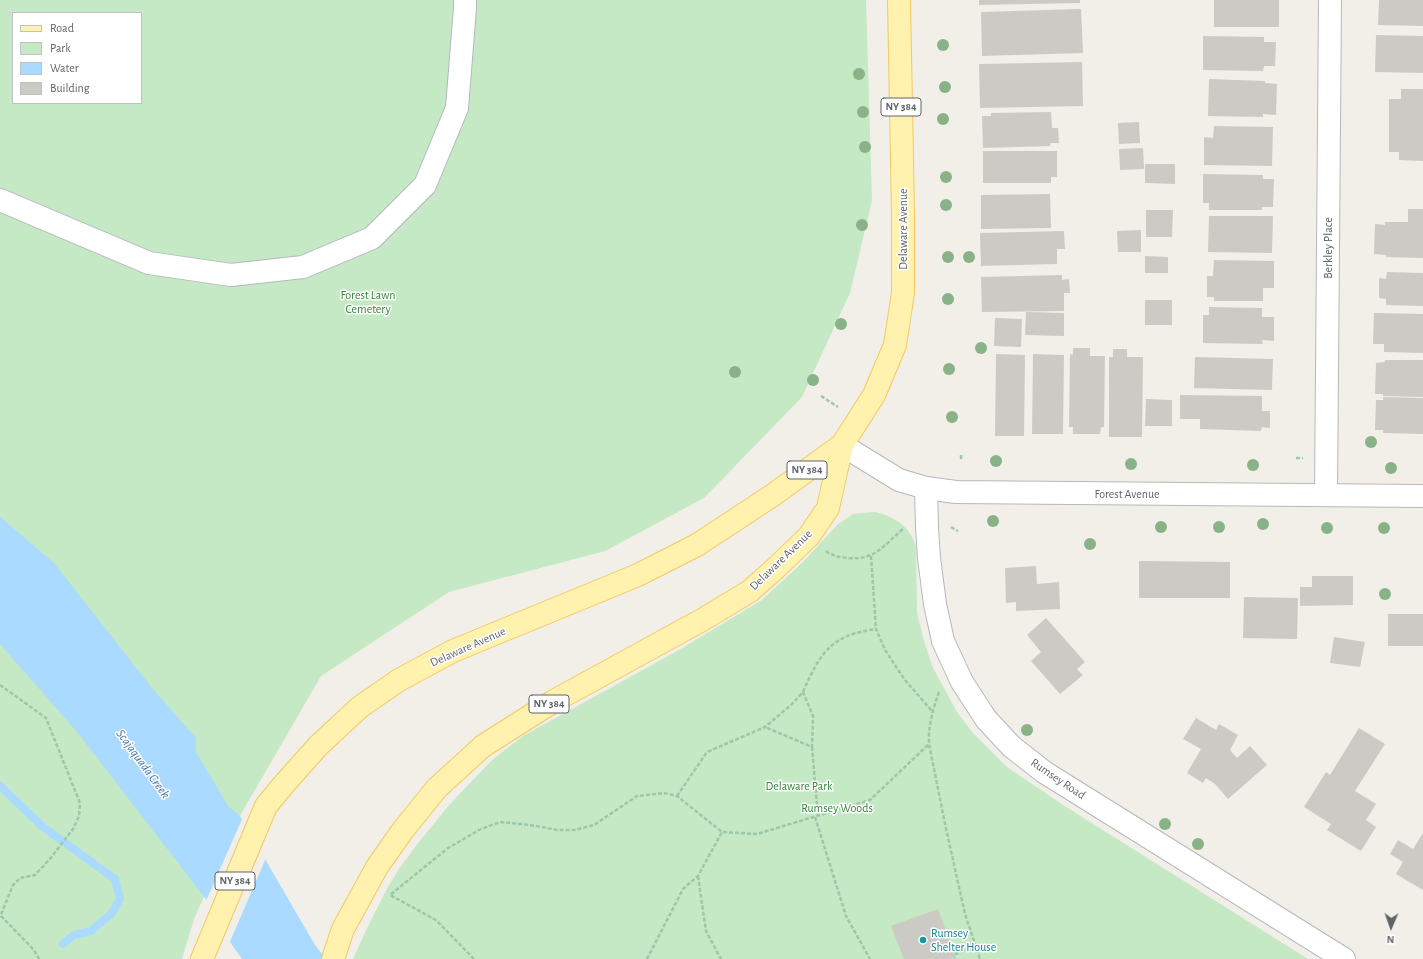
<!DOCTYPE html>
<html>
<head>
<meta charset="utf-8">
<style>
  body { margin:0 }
  #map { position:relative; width:1423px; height:959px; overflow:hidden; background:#f1efe8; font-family:"Alegreya Sans",sans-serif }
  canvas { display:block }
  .legend { position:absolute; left:12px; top:12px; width:130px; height:92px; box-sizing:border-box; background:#fff; border:1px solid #bfc1c3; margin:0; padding:5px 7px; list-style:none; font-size:12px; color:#5f6368 }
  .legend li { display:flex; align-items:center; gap:8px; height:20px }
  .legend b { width:20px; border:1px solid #bfc1c3 }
  .north { position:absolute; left:1371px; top:907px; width:40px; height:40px; -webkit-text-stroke:3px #fff; paint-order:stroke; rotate:182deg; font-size:11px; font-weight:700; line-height:16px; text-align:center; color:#5f6368 }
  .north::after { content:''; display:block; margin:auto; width:14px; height:18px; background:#5f6368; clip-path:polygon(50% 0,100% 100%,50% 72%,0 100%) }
</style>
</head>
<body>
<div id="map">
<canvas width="1423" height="959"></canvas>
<ul class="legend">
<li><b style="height:5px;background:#fff2af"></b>Road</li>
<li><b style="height:11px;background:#c5e8c5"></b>Park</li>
<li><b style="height:11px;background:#aadaff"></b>Water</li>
<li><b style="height:11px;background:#cccac5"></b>Building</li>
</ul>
<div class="north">N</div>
</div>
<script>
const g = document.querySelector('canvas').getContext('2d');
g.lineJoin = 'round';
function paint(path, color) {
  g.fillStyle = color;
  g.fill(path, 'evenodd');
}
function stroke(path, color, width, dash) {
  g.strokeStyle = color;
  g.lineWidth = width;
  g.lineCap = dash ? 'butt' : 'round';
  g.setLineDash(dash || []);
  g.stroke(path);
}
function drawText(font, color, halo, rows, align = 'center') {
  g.font = font + ' "Alegreya Sans",sans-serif';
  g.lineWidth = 3;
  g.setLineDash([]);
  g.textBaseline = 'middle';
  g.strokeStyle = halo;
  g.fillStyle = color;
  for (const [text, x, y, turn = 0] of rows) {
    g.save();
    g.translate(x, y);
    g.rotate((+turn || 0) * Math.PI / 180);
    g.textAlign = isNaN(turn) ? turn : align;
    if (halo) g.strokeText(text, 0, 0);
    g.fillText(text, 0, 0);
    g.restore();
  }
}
paint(new Path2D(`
  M0 0H866L872 200 850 293 802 397 704 498 605 551 449 592 321 676 241 814 194 919 182 959H0ZM13 13H141V103H13Z
  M875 512C895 517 910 526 916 547L917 613 924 641 933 668 957 712 972 732 1007 767 1063 805 1308 959H353L369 924 388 887 399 869 419 842 450 804 492 760 523 736 679 650 762 600 804 561 837 525 853 514Z`), '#c5e8c5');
paint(new Path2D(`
  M0 517 54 563 152 688 196 738V752L228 806 240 816 315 945 326 959H242L232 945 205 898 78 733 0 644Z`), '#aadaff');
paint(new Path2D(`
  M243 817 266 858 229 944 205 903Z`), '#f1efe8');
stroke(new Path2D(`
  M0 786 43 827 115 879 120 899 112 913 91 931 74 935 63 944`), '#aadaff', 8);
paint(new Path2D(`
  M979 0H1080V3L979 5Z
  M1214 0H1279V27H1214Z
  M1379 0H1423V26L1378 25Z
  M1081 9 1083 53 982 56 981 12Z
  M1376 35 1423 36V73L1375 72Z
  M1203 36 1264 37V42H1276L1275 66H1264L1263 71 1203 70Z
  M1082 62 1083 106 980 108 979 64Z
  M1209 79 1265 81V83L1277 84 1276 115 1263 114V117L1208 116Z
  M1401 89H1423V161L1399 160V152H1389V99H1401Z
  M1051 112 1052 128H1058L1059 143H1051L1050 146 983 148 982 116H991V113Z
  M1139 122 1140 143 1119 144 1118 123Z
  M1214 126 1273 127 1272 166 1204 165V137L1213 138Z
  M1143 148 1144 169 1120 170 1119 149Z
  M983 151H1057V177H1051V183H983Z
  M1145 164H1175V184L1145 183Z
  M1203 174 1263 175V179H1274L1273 207H1262V210H1209V203H1203Z
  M1050 194 1051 228 981 229V195Z
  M1408 209H1423V258L1386 257V255L1374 254 1375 224 1385 225V222H1408Z
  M1146 210H1173L1172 237H1146Z
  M1209 216H1273L1272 253 1208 252Z
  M1141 230V252H1118L1117 231Z
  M1064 231 1065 249H1057V264L981 266 980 233Z
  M1145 256 1168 257V273H1145Z
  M1214 260 1274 261V288H1263V301H1214V297H1207V276H1213Z
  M1387 272 1423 273V306L1386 305V299L1379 298V278L1386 279Z
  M1062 275V280L1069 279 1070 293H1064V311L982 312 981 277Z
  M1145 300H1172V325H1145Z
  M1209 307 1262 308V317H1274V341L1262 340 1263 344 1203 343V315H1209Z
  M1026 312 1064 313V336L1025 335Z
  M1374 313 1423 314V353L1384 352V344H1373Z
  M995 318 1022 319 1021 347 994 346Z
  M1073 348H1090V356H1105L1104 427H1101L1100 434H1073V427H1069L1070 354 1073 355Z
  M1113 349H1127V357H1143L1142 437H1109V357H1113Z
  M996 354 1025 355 1024 436H995Z
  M1033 354 1064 355 1063 434H1032Z
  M1195 357 1273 359 1272 390 1194 388Z
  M1385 360H1423V397L1383 396V394H1375L1376 363 1385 362Z
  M1180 395 1262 396V411H1270V428L1262 427 1261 431 1200 429V419H1180Z
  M1383 397 1423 398V434L1383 433V430H1375L1376 400H1383Z
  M1146 399 1172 400V426H1145Z
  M1139 561 1230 562V598H1139Z
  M1036 566 1037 584 1059 582 1060 609 1016 611V602L1006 603 1005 568Z
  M1312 576H1353V605L1300 606V587H1312Z
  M1244 597 1298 598 1297 639 1243 638Z
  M1388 614H1423V646H1388Z
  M1046 618 1085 662 1077 669 1083 675 1060 694 1031 661 1041 652 1027 635Z
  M1334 637 1365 642 1360 667 1330 663Z
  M1196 718 1216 730 1219 724 1238 735 1230 750 1237 758 1250 746 1267 765 1228 799 1215 784 1206 778 1203 783 1187 773 1201 749 1183 739Z
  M1359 728 1385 744 1355 791 1376 804 1366 820 1376 827 1361 851 1327 830 1331 824 1304 807 1326 772 1330 775Z
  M1423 833V890L1396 874 1403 862 1390 854 1398 840 1413 849Z
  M938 909 956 958 953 959H904L891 926Z`), '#cccac5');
const minor = new Path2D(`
  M0 200 149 263 231 275 303 267 372 238 425 185 457 108 465 8V0
  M926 488 927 527 929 558 935 604 943 641 962 682 986 719 1011 746 1044 772 1344 959
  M1326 495 1330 0`);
const tertiary = new Path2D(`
  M842 445 899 480 926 488 956 492 1423 496`);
const primary = new Path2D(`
  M202 959 266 806 285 783 319 745 360 707 399 680 453 651 638 575 697 545 773 495 842 445 874 395 895 345 903 293V214L899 0
  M333 959 343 929 377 867 403 830 437 788 483 746 554 701 702 620 750 591 778 566 809 536 828 508 842 445`);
stroke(minor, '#b5b8bc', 24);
stroke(tertiary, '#b5b8bc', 24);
stroke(primary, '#f2c960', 24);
stroke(new Path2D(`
  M821 396 838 407
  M1296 458H1303
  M961 459V453
  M951 527 958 531
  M826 551C832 556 839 557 847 558 875 561 884 545 903 529
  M871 556 876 629 885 650 905 680 932 711
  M0 685 46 718 80 803 79 816 73 829 50 859 35 875 20 878 13 885 0 917
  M803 692C820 653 831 635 876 629
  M939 692C933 709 928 726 929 744L945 824 965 914 980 959
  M812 747 818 817
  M677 796 707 752 765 727 791 705 803 692 813 716 812 747 765 727
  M815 817 846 916 870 959
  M698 876 706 931 721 959
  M1 916 34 950 39 959
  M955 954 976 947
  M474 959 436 920 390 895 448 848 481 829 500 822 530 825 558 830H575L594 825 637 796 664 793 677 796 722 832 757 834 870 800 929 744
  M647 959 683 889 698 876 722 832`), '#9cc7a9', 2.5, [4, 2]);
stroke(minor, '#fff', 22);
stroke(tertiary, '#fff', 22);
stroke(primary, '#fff2af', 22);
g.fillStyle = '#89b387';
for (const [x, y] of [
  [943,45],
  [859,74],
  [945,87],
  [863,112],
  [943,119],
  [865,147],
  [946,177],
  [946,205],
  [862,225],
  [948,257],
  [969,257],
  [948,299],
  [841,324],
  [981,348],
  [949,369],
  [735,372],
  [813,380],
  [952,417],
  [1371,442],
  [996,461],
  [1131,464],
  [1253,465],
  [1391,468],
  [993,521],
  [1263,524],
  [1161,527],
  [1219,527],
  [1327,528],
  [1384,528],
  [1090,544],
  [1385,594],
  [1027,730],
  [1165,824],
  [1198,844]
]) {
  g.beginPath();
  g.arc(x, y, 6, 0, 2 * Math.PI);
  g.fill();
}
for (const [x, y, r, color] of [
  [923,940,4,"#0f9aa8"]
]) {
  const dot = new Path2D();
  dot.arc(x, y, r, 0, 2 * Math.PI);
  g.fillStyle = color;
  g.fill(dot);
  stroke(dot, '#fff', 1.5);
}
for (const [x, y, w] of [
  [901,107,40],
  [807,470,40],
  [549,704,40],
  [235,881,40]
]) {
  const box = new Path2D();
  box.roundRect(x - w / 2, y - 9, w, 18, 3);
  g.fillStyle = '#fff';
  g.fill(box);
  stroke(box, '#5f6368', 1);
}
drawText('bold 11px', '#5f6368', null, [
  ["NY 384",901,107],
  ["NY 384",807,470],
  ["NY 384",549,704],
  ["NY 384",235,881]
]);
drawText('12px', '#5f6368', '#fff', [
  ["Delaware Avenue",903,229,-90],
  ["Berkley Place",1328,248,-90],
  ["Forest Avenue",1127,494],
  ["Delaware Avenue",781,560,-44],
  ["Delaware Avenue",468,647,-24],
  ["Rumsey Road",1058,779,34]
]);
drawText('12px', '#348238', '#fff', [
  ["Forest Lawn",368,295],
  ["Cemetery",368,309],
  ["Delaware Park",799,786],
  ["Rumsey Woods",837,808]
]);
drawText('12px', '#0d838f', '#fff', [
  ["Rumsey",931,933],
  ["Shelter House",931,947]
], 'left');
drawText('italic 13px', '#4174aa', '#fff', [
  ["Scajaquada Creek",143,764,54]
]);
</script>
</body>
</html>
